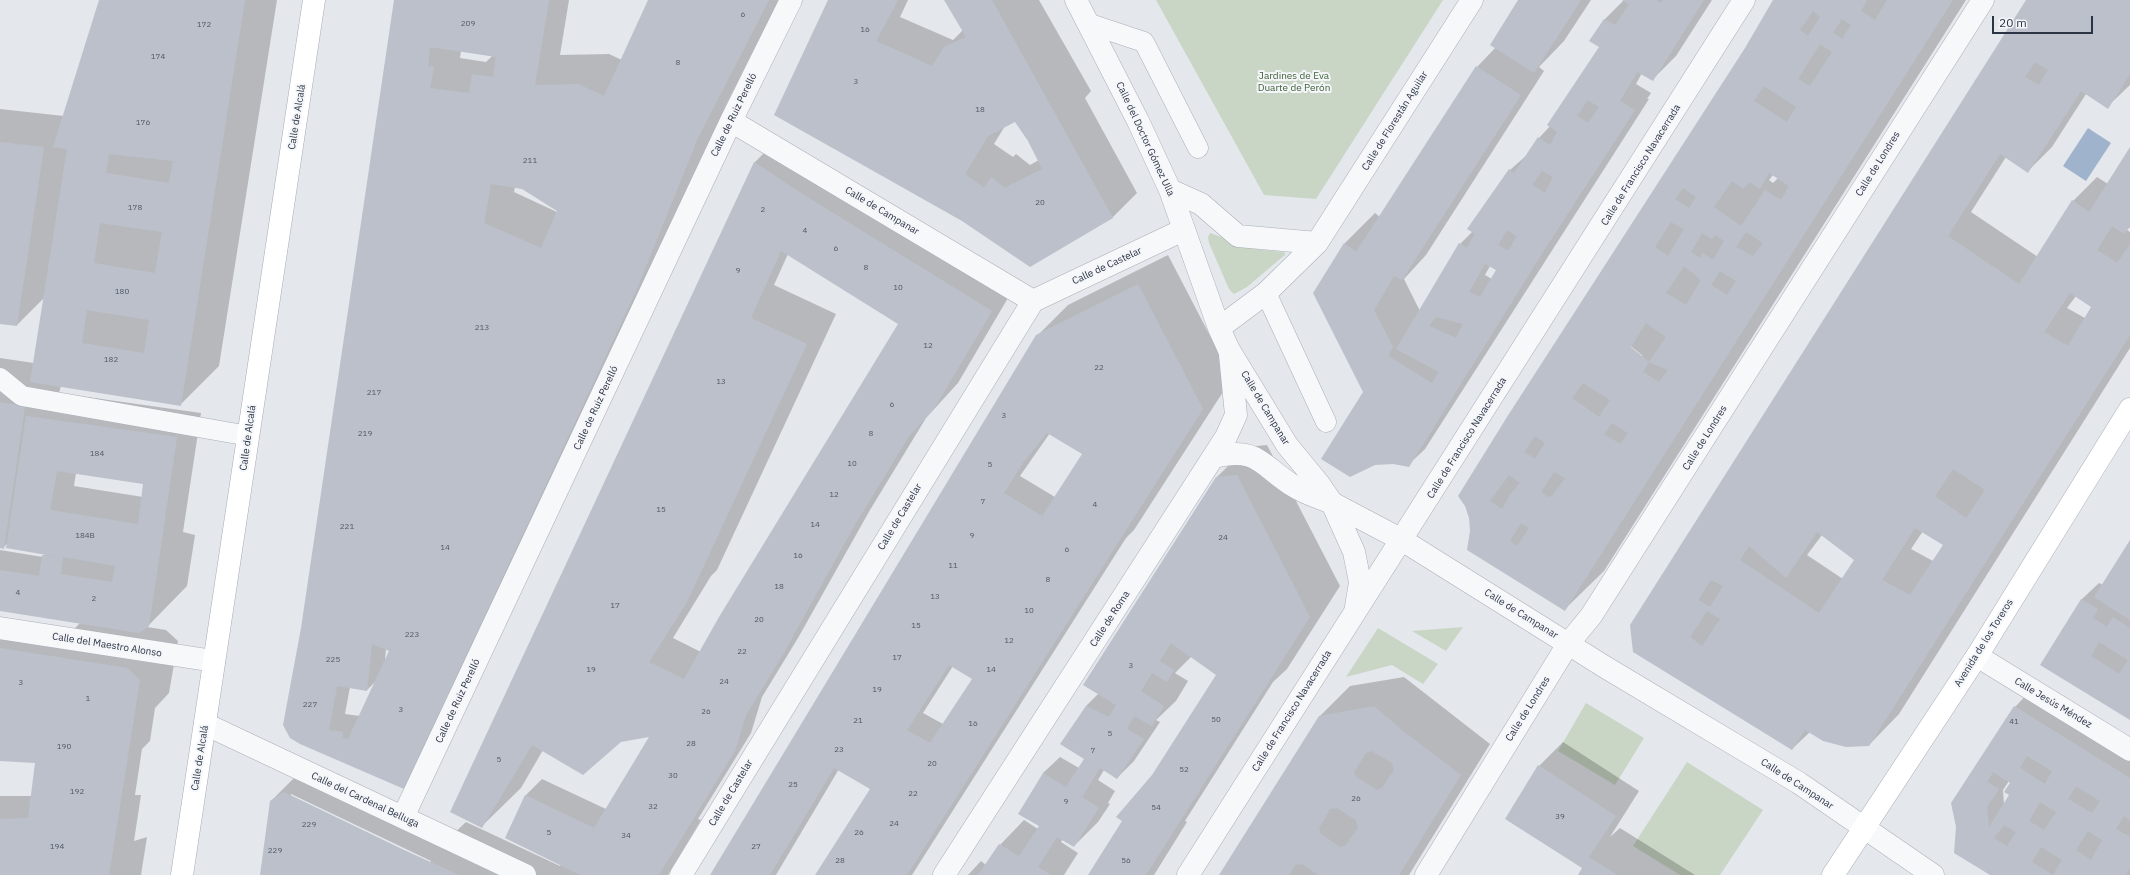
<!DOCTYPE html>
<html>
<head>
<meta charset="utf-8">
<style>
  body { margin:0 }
  #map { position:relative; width:2130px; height:875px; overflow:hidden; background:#e4e7ec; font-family:"IBM Plex Sans",sans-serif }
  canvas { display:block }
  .scale { position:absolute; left:1992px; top:16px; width:101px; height:18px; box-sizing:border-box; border:2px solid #2b3445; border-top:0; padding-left:5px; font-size:12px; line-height:14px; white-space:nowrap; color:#2b3445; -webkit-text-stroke:3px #f4f6f9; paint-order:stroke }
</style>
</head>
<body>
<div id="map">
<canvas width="2130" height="875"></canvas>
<div class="scale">20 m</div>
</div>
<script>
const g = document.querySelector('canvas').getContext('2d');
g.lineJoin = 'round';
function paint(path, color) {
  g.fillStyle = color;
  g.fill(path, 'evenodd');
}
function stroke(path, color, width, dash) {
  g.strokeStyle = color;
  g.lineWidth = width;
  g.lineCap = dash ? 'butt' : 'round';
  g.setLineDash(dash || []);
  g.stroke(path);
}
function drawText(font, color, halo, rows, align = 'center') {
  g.font = font + ' "IBM Plex Sans",sans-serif';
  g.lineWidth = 4;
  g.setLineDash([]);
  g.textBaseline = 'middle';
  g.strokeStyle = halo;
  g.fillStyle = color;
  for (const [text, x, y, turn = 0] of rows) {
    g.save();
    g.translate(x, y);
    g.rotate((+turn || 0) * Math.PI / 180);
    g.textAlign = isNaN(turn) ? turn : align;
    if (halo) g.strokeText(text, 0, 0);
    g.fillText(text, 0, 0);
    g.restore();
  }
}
paint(new Path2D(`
  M1156 0H1443L1316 199 1264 195Z
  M1210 233 1254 249 1283 252 1286 254 1247 287 1234 294 1229 289 1209 243 1208 237Z
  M1463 627 1446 651 1412 631Z
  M1378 628 1438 664 1423 684 1392 665 1346 677Z
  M1586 703 1644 738 1615 785 1558 751Z
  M1687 762 1763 810 1720 875H1680L1633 846Z`), '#c9d6c5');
paint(new Path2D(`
  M2088 128 2111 143 2086 181 2063 166Z`), '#9fb4cc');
paint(new Path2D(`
  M100 0H277L219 366 180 405 61 386 59 393 201 413 183 532 195 535 187 586 147 627 166 630 178 641 169 693 155 708 150 741 142 749 135 795H141L134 841 147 837 141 875H0V796H32L38 762 0 760V621L71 632 80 623 0 610V550L43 557 45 554 7 544 3 548 0 547V358L34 363 44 298 17 325 0 323V109L64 116ZM76 473 145 483 143 497 74 486Z
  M396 0H569L560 55 609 54 622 60 649 0H779L725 107 728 108 428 763 404 787 290 737 302 628ZM461 51 492 56 486 62 460 58ZM515 187 523 188 558 210 557 212 514 192ZM386 648 390 650 385 661ZM376 681 360 716 345 714 350 687 367 690Z
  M829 0H908L900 17 953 40 963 30 946 0H1039L1091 91 1085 98 1137 193 1113 217 1030 265ZM1015 121 1030 141 1039 160 1030 165 1016 154 1013 157 994 144 1005 126Z
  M1519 0H1591L1564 41 1539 67 1544 71 1426 255 1404 279 1420 311 1460 244 1473 231 1468 229 1510 170 1528 154 1539 138 1550 126 1601 47 1590 41 1605 19 1624 0H1712L1676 56 1652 80 1642 73 1636 84 1651 93 1647 99H1649L1425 449 1408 465 1370 384 1314 293 1345 243 1375 213 1380 217 1477 67 1496 47ZM1490 266 1498 270 1492 279 1485 275Z
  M1776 0H1966L1604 571 1565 609 1471 531 1746 48ZM1773 175 1778 178 1773 183 1769 180ZM1627 343 1643 356H1642L1626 345Z
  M2027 0H2130V85L2107 107 2086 94 2052 147 2028 171 2006 157 1971 212 2038 257 2073 201 2097 177 2108 184 2130 149V227L2127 230 2130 232V348L1899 714 1869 745 1810 732 1792 749 1634 651ZM2076 296 2092 306 2085 318 2067 308ZM1923 531 1944 544 1933 561 1911 549ZM1822 535 1855 560 1843 579 1807 555Z
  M771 146 1015 286 958 383 926 418 870 510 798 638 762 697 751 733 698 819 701 820 668 875H261L271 801 295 777 451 836 466 822 560 866 561 864 526 795 542 779 606 809 650 736 543 750 521 788 482 826 575 548 755 162ZM788 254 899 323 701 652 673 638 711 576 717 570 836 314 774 285ZM291 794 431 861 430 863 291 796Z
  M1168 255 1232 378 1134 530 1126 538 912 875H817L871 789 839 769 776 875H711L1037 336 1068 305ZM1050 433 1083 454 1055 497 1020 476ZM953 666 973 679 943 724 923 713Z
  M1267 445 1340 586 1287 669 1273 682 1185 821 1187 822 1154 875H1089L1217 674 1191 657 1175 673 1188 681 1176 701 1156 720 1160 722 1134 761 1117 778 1104 770 1098 780 1115 791 1108 803 1110 804 1098 822 1074 846 1063 839 1061 842 1078 853 1064 875H968L981 861 986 865 1000 845 1024 820 1038 829 1040 826 1043 773 1060 757 1079 768 1085 759 1062 744 1086 706 1099 693 1217 477 1247 447Z
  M2130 542V719L2042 664 2082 599 2099 583 2103 585Z
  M1404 677 1490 744 1409 875H1220L1320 716 1350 686Z
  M2031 690 2130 751V875H1992L1955 852 2015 707ZM2009 781 2011 782 2010 795 2004 804 2003 790Z
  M1563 742 1639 791 1610 837 1620 828 1695 875H1579L1586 863 1539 766Z`), '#0003');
paint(new Path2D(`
  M99 0H245L181 406 30 382 67 149 53 147ZM109 154 173 161 169 183 106 173ZM100 223 162 232 155 273 94 263ZM87 310 149 320 144 353 82 343Z
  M394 0H549L535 85 578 84 604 96 648 0H769L698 138 636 291 404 789 300 744 290 738 283 725 301 628ZM430 47 496 57 493 77 472 74 469 93 430 88 434 66 428 67ZM491 184 522 189 557 211 541 248 484 223ZM372 644 389 651 348 739 343 738V732L329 730 337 686 367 691Z
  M828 0H898L876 41 932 66 944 47 966 37 944 0H992L1113 218 1030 267 962 221 774 115ZM1015 122 1028 141 1042 169 1005 188 991 177 984 188 965 174 988 136Z
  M1518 0H1581L1534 73 1490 45Z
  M1622 0H1656L1660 3 1663 0H1704L1653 81 1637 72 1620 101 1635 110 1543 252 1409 467 1393 464 1375 465 1350 477 1321 459 1363 392 1313 293 1344 243 1356 252 1476 66 1521 95 1402 280 1394 276 1374 310 1393 347 1388 356 1432 383 1439 372 1396 349 1459 243 1467 248 1475 234 1467 229 1509 169 1514 173 1538 137 1550 145 1557 132 1547 125 1599 47 1589 41 1604 19 1615 25 1629 4ZM1588 100 1599 107 1588 123 1577 116ZM1542 171 1553 177 1545 193 1532 185ZM1507 230 1517 236 1508 251 1498 245ZM1485 264 1496 270 1480 297 1469 292ZM1436 317 1463 324 1456 338 1429 326Z
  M1773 0H1867L1861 11 1875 20 1887 0H1953L1565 611 1467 550 1470 531 1469 518 1465 506 1458 496 1507 417 1745 48ZM1813 11 1820 17 1808 36 1800 30ZM1842 19 1851 25 1842 39 1833 33ZM1820 44 1832 52 1810 86 1798 79ZM1764 86 1796 107 1787 122 1754 101ZM1769 173 1789 186 1781 200 1765 190 1741 226 1714 207 1732 181 1743 189 1750 182 1760 189ZM1683 188 1696 197 1689 208 1675 199ZM1671 222 1684 229 1668 256 1655 247ZM1746 232 1763 243 1753 256 1736 247ZM1702 233 1712 239 1715 235 1724 241 1713 260 1703 253 1700 258 1691 252ZM1684 266 1701 280 1686 305 1666 293ZM1720 271 1736 281 1727 295 1711 285ZM1646 323 1666 337 1649 362 1668 370 1659 382 1643 372 1649 362 1631 347ZM1583 383 1610 400 1599 417 1572 398ZM1612 423 1628 433 1620 444 1604 434ZM1535 436 1545 443 1535 459 1524 452ZM1554 472 1565 478 1552 496 1548 497 1541 492ZM1509 475 1520 483 1511 493 1502 509 1490 501ZM1521 523 1529 528 1517 546 1510 541Z
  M2026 0H2130V74L2108 109 2081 91 2028 173 2000 154 1948 236 2019 284 2072 200 2089 212 2130 147V225L2124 234 2112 226 2097 250 2117 263 2130 244V335L1869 746 1846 747 1823 741 1805 730 1792 750 1633 652 1630 625ZM2035 62 2048 70 2039 85 2025 77ZM2070 293 2091 307 2068 346 2044 332ZM1953 469 1985 490 1966 518 1935 496ZM1915 528 1943 545 1910 595 1882 580ZM1817 532 1854 560 1819 613 1740 560 1749 546 1786 578ZM1711 580 1723 586 1710 607 1698 600ZM1707 611 1720 619 1702 646 1690 637Z
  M0 142 44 147 17 326 0 324Z
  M754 162 804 195 992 311 934 409 909 436 853 528 782 656 746 715 735 751 659 875H580L505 838 525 795 594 828 649 737 621 742 583 775 532 745 482 828 450 812ZM781 251 898 324 719 617 684 679 649 662 687 602 807 344 751 318Z
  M1138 284 1203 409 907 875H815L870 789 834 768 770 875H710L1036 335ZM1047 433 1082 454 1042 516 1004 493 1023 463ZM949 665 972 679 930 743 907 730Z
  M0 402 25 406 4 549 0 548Z
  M26 416 177 437 149 626 139 633 0 611V570L39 576 42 555 58 557 6 548ZM57 471 143 484 138 524 50 510ZM63 557 115 566 112 582 61 574Z
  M1237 475 1310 617 1146 875H1088L1122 821 1116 817 1152 775 1216 675 1171 643 1160 661 1174 670 1167 682 1152 673 1141 691 1164 706 1152 726 1134 716 1127 729 1144 739 1117 779 1100 768 1082 797 1099 808 1074 847 1057 837 1038 867 1051 875H978L999 844 1019 856 1039 826 1018 814 1043 773 1066 787 1084 759 1060 744 1086 706 1109 717 1116 705 1083 685 1216 477Z
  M2130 540V620L2094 597Z
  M2081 599 2098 609 2093 618 2107 627 2113 617 2130 628V720L2040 665ZM2099 642 2128 660 2119 674 2091 656Z
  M0 648 127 668 140 680 109 875H0V819L28 818 35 763 0 761Z
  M1374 706 1403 731 1461 775 1399 875H1318L1302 864 1295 865 1289 875H1219L1319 716ZM1372 751 1392 763 1394 770 1382 788 1377 790 1356 777 1354 772 1366 753ZM1337 808 1356 820 1358 827 1346 845 1340 847 1321 834 1319 828 1330 809Z
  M2014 706 2130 778V820L2124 816 2116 829 2130 837V868L2126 875H1990L1954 853 1956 827 1951 803ZM2027 756 2052 771 2045 784 2020 768ZM1993 772 2010 783 2004 792 2009 795 1989 827 1987 807 1999 789 1987 782ZM2076 786 2100 801 2092 813 2068 799ZM2040 802 2056 812 2044 830 2029 821ZM2004 825 2016 832 2007 846 1994 838ZM2088 831 2102 840 2091 860 2076 850ZM2041 847 2062 860 2053 875 2032 862Z
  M1538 765 1616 816 1589 857 1617 875H1578L1582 868 1505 819Z
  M284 792 402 849 459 875H260L270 801Z`), '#bbc0ca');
const lane = new Path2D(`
  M1087 23 1144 42 1198 148
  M1266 293 1326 422
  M0 378 22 396 249 436`);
const street = new Path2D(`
  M1076 0 1138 121 1170 190 1219 328 1229 350 1287 445 1319 484 1332 503 1402 540 1605 667 1799 783 1933 875
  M731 121 1033 301
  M1170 190 1201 204 1238 236 1317 243 1472 0
  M1219 328 1266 293 1317 243
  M1214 457C1258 446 1261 466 1295 487 1306 494 1320 498 1332 503L1354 552 1360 582 1356 607
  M0 628 214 661
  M1977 656 2130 750
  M205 724 525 875
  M403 817 731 121 791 0
  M681 875 1033 301 1183 230
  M944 875 1226 437 1236 415 1230 355
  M1188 875 1744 0
  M1426 875 1568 644 1591 616 1983 0`);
const secondary = new Path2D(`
  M1833 875 1977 656 2130 409`);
const primary = new Path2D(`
  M182 875 314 0`);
stroke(lane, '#a9aeb7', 21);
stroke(street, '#a9aeb7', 23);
stroke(secondary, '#a9aeb7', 23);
stroke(primary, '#a3abb8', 23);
stroke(lane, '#f7f8fa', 20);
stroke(street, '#f7f8fa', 22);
stroke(secondary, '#fff', 22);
stroke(primary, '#fff', 22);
drawText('8px', '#4f5766', null, [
  ["6",743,15],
  ["209",468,24],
  ["172",204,25],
  ["16",865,30],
  ["174",158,57],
  ["8",678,63],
  ["3",856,82],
  ["18",980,110],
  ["176",143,123],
  ["211",530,161],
  ["20",1040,203],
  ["178",135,208],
  ["2",763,210],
  ["4",805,231],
  ["6",836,249],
  ["8",866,268],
  ["9",738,271],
  ["10",898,288],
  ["180",122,292],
  ["213",482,328],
  ["12",928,346],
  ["182",111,360],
  ["22",1099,368],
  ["13",721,382],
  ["217",374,393],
  ["6",892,405],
  ["3",1004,416],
  ["219",365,434],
  ["8",871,434],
  ["184",97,454],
  ["10",852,464],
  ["5",990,465],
  ["12",834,495],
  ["7",983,502],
  ["4",1095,505],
  ["15",661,510],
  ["14",815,525],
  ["221",347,527],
  ["184B",85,536],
  ["9",972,536],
  ["24",1223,538],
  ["14",445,548],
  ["6",1067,550],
  ["16",798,556],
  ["11",953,566],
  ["8",1048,580],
  ["18",779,587],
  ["4",18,593],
  ["13",935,597],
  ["2",94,599],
  ["17",615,606],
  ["10",1029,611],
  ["20",759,620],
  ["15",916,626],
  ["223",412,635],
  ["12",1009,641],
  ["22",742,652],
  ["17",897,658],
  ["225",333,660],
  ["3",1131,666],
  ["19",591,670],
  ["14",991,670],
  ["24",724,682],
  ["3",21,683],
  ["19",877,690],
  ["1",88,699],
  ["227",310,705],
  ["3",401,710],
  ["26",706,712],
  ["50",1216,720],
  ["21",858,721],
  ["41",2014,722],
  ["16",973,724],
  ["5",1110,734],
  ["28",691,744],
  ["190",64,747],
  ["23",839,750],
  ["7",1093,751],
  ["5",499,760],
  ["20",932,764],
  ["52",1184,770],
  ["30",673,776],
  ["25",793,785],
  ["192",77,792],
  ["22",913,794],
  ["26",1356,799],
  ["9",1066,802],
  ["32",653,807],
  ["54",1156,808],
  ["39",1560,817],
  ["24",894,824],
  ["229",309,825],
  ["5",549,833],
  ["26",859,833],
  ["34",626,836],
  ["194",57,847],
  ["27",756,847],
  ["229",275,851],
  ["28",840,861],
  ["56",1126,861]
]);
drawText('10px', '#3f6138', '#f4f6f9', [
  ["Jardines de Eva",1294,76],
  ["Duarte de Perón",1294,88]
]);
drawText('10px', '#2b3445', '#f4f6f9', [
  ["Calle de Ruiz Perelló",734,115,-64],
  ["Calle de Alcalá",297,117,-81],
  ["Calle de Florestán Aguilar",1395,121,-58],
  ["Calle del Doctor Gómez Ulla",1145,139,65],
  ["Calle de Londres",1878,164,-58],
  ["Calle de Francisco Navacerrada",1641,165,-58],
  ["Calle de Campanar",882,211,31],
  ["Calle de Castelar",1107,266,-25],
  ["Calle de Ruiz Perelló",596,408,-65],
  ["Calle de Campanar",1265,408,59],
  ["Calle de Alcalá",248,438,-82],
  ["Calle de Francisco Navacerrada",1467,438,-58],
  ["Calle de Londres",1705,438,-58],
  ["Calle de Castelar",900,517,-59],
  ["Calle de Campanar",1521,614,32],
  ["Calle de Roma",1110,619,-57],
  ["Avenida de los Toreros",1984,643,-58],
  ["Calle del Maestro Alonso",107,645,9],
  ["Calle de Ruiz Perelló",458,701,-65],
  ["Calle Jesús Méndez",2053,703,31],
  ["Calle de Londres",1528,709,-58],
  ["Calle de Francisco Navacerrada",1292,711,-58],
  ["Calle de Alcalá",200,758,-81],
  ["Calle de Campanar",1797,784,33],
  ["Calle de Castelar",731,793,-59],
  ["Calle del Cardenal Belluga",365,800,25]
]);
</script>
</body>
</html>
